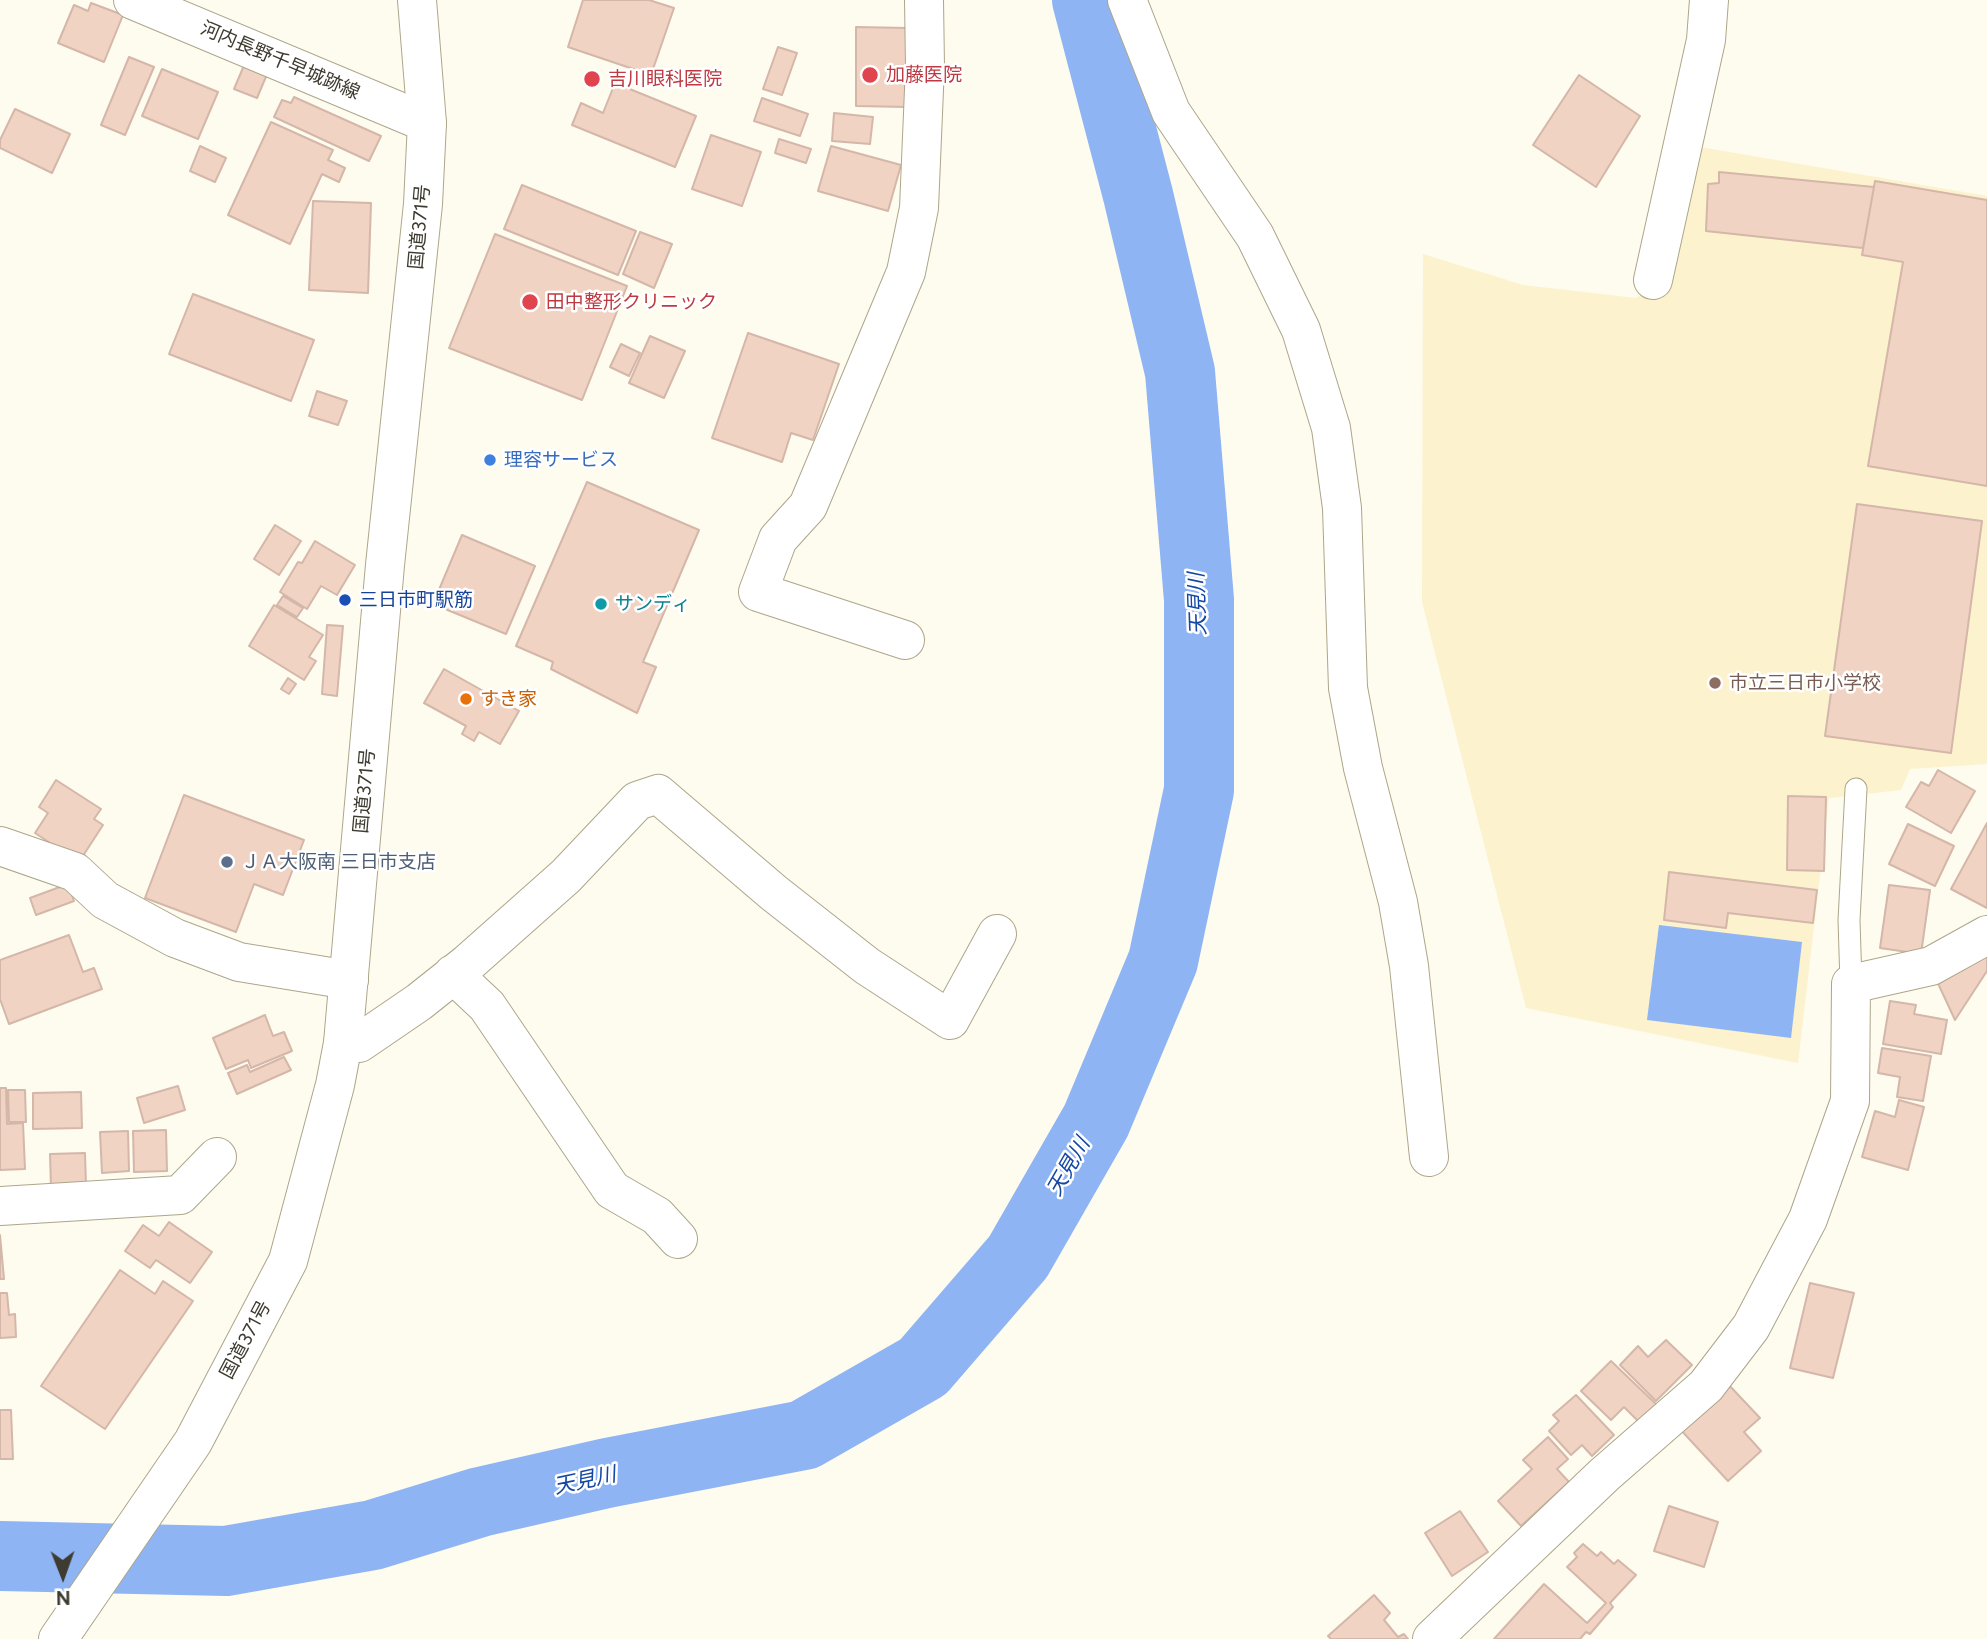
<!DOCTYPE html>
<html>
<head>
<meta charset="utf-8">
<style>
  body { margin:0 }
  #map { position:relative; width:1987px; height:1639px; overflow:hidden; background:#fefbef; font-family:Figtree,sans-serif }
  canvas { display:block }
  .north { position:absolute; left:28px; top:1541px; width:70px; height:70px; -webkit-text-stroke:5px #fff; paint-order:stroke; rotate:179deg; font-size:19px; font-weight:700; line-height:28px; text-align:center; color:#3e3b30 }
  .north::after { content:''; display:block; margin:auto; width:24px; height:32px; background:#3e3b30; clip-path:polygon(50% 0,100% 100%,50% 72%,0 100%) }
</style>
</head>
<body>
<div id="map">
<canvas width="1987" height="1639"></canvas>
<div class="north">N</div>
</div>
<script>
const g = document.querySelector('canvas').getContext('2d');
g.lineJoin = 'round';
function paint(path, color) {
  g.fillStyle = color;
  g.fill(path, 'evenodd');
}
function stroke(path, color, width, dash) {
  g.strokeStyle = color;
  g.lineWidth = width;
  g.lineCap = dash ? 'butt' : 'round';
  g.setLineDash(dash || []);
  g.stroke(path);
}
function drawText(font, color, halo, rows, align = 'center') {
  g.font = font + ' Figtree,"Noto Sans JP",sans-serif';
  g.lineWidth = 5;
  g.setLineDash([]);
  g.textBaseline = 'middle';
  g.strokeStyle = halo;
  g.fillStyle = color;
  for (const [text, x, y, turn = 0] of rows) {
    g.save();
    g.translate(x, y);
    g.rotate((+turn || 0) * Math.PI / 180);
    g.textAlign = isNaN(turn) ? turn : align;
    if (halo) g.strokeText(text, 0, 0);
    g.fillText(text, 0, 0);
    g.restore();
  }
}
paint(new Path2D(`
  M1700 147 1987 196V764L1910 769 1901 790 1829 798 1798 1063 1526 1008 1422 602 1423 254 1523 285 1636 298 1670 279Z`), '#fcf2cd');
paint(new Path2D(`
  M1659 925 1802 942 1791 1038 1647 1020Z`), '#8eb4f4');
stroke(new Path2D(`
  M0 1556 226 1561 373 1535 480 1502 607 1473 804 1435 923 1367 1018 1257 1096 1121 1163 961 1199 790V600L1180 372 1138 195 1087 0`), '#8eb4f4', 70);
const building = new Path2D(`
  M583 0H649L674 8 651 75 568 47Z
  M91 3 123 15 104 62 58 43 74 5 88 11Z
  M856 27 907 28V107L856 106Z
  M778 47 797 53 782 95 763 89Z
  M129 57 154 67 125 135 101 125Z
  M245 63 268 72 257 98 234 89Z
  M162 69 218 92 198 139 142 116Z
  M1579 75 1640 116 1596 187 1533 145Z
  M615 83 696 116 675 167 572 125 581 103 603 113Z
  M294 97 381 136 369 161 274 117 282 100 291 103Z
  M762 98 808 114 800 136 754 121Z
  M15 109 70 134 52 173 0 148V140Z
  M834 113 873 117 870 144 832 141Z
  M271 122 333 150 328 160 345 168 339 182 322 174 290 244 228 215Z
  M711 135 761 152 742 206 692 189Z
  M779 139 811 149 806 163 775 153Z
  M200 146 226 158 215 182 190 171Z
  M831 146 901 165 888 211 818 191Z
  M1719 172 1874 187 1863 248 1706 231 1708 184 1719 183Z
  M1875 181 1987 200V486L1868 466 1903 262 1862 255Z
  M522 185 636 231 618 275 504 229Z
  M313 201 371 203 368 293 309 290Z
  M640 232 672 244 654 288 623 274Z
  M495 234 627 286 582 400 449 348Z
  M193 294 314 340 291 401 169 354Z
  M748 333 839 364 813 440 791 433 782 462 712 438Z
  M650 336 685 351 664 398 629 383Z
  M621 344 640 353 629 376 610 367Z
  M317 391 347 401 338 425 309 416Z
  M587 482 699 530 643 662 656 667 637 713 551 669 553 662 516 646Z
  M1857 504 1982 521 1951 753 1825 736Z
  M275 525 301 541 279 575 254 559Z
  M462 535 535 566 506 634 433 604Z
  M315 541 355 565 337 595 321 586 307 609 280 592 298 562 302 563Z
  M283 596 303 608 297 617 277 605Z
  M274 605 323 635 309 657 316 661 304 680 249 646Z
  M327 625 343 626 337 696 322 694Z
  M444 669 519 711 500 744 479 732 474 741 462 734 466 726 424 703Z
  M288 678 296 684 289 694 281 689Z
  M1938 770 1975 791 1951 833 1906 807 1921 782 1929 786Z
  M56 780 101 809 94 819 103 825 79 862 35 833 48 813 39 807Z
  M184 795 304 840 283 895 254 884 236 932 145 898Z
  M1788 796 1826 797 1824 871 1787 870Z
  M1987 823V908L1951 889Z
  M1908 824 1954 846 1935 886 1889 864Z
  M1669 872 1817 890 1813 923 1728 913 1726 928 1664 920Z
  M68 884 74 901 36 915 30 898Z
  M1889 885 1930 890 1921 954 1880 948Z
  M69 935 83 972 94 968 102 989 9 1024 0 999V960Z
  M1987 952V971L1955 1020 1935 977Z
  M1890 1001 1916 1005 1914 1014 1947 1020 1941 1054 1883 1044Z
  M265 1015 273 1036 284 1032 292 1051 251 1068 248 1060 226 1069 213 1038Z
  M1882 1048 1931 1056 1923 1101 1897 1097 1900 1077 1878 1073Z
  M284 1057 291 1070 237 1094 228 1073 247 1065 250 1072Z
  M178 1086 185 1110 144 1123 137 1098Z
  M0 1088H6L7 1124 23 1123 25 1169 0 1170Z
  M8 1090H25L26 1122H9Z
  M81 1092 82 1128 33 1129V1093Z
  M1899 1100 1924 1107 1908 1170 1862 1157 1875 1111 1895 1117Z
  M166 1130 167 1171 134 1172 133 1131Z
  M128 1131 129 1171 102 1173 100 1132Z
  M85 1153 86 1186 51 1187 50 1154Z
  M169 1222 212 1252 190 1283 156 1260 150 1268 125 1251 143 1225 159 1236Z
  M0 1235 4 1279H0Z
  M120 1270 155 1294 163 1281 193 1301 105 1429 41 1386Z
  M1810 1283 1854 1293 1833 1378 1790 1368Z
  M0 1293H7L9 1315 15 1314 16 1337 0 1338Z
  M1666 1340 1692 1365 1656 1401 1620 1365 1638 1346 1648 1357Z
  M1611 1361 1657 1405 1640 1423 1624 1407 1611 1420 1581 1391Z
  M1727 1383 1760 1418 1744 1432 1761 1451 1728 1481 1679 1428Z
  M1576 1395 1614 1435 1592 1456 1582 1445 1571 1455 1549 1431 1559 1421 1553 1415Z
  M0 1410H11L13 1459H0Z
  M1548 1437 1568 1459 1557 1469 1569 1482 1521 1526 1498 1501 1532 1469 1523 1460Z
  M1669 1506 1718 1522 1704 1567 1654 1551Z
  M1460 1511 1488 1552 1452 1576 1425 1533Z
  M1583 1544 1597 1556 1601 1552 1614 1564 1618 1560 1636 1575 1610 1603 1613 1607 1590 1634 1586 1632 1580 1639H1494L1544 1584 1587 1623 1606 1603 1567 1567 1577 1557 1574 1553Z
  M1374 1595 1390 1613 1384 1620 1398 1637 1404 1634 1408 1639H1331L1328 1636Z`);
paint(building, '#f1d3c4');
stroke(building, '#d4b7a8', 2);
const lane = new Path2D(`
  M1851 984 1849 920 1856 789`);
const street = new Path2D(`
  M1127 0 1171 112 1255 236 1301 330 1331 428 1342 508 1348 688 1363 768 1398 902 1409 966 1429 1157
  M1653 280 1706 40 1709 0
  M905 640 758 592 778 539 808 506 906 272 919 208 925 66 924 0
  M0 846 75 872 105 900 175 938 239 962 349 980
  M453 974 487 1006 612 1190 657 1216 678 1239
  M343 1043H359L419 1002 468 963 566 876 637 801 658 794 774 893 867 966 950 1020 997 934
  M0 1206 180 1195 217 1157
  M1432 1639 1604 1475 1706 1386 1751 1327 1808 1219 1850 1101 1851 984 1931 966 1987 935`);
const secondary = new Path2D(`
  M133 0 427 123`);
const highway = new Path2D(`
  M58 1639 193 1442 288 1261 335 1085 343 1043 385 565 423 204 427 123 417 0`);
stroke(lane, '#ada68a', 23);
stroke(street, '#ada68a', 40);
stroke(secondary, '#ada68a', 40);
stroke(highway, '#ada68a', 40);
stroke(lane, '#fff', 21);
stroke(street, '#fff', 38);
stroke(secondary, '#fff', 38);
stroke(highway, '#fff', 38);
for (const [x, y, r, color] of [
  [870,75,9,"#e0444e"],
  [592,79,9,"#e0444e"],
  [530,302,9,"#e0444e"],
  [490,460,7,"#3f7fe0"],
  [345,600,7,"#1a4fb4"],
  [601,604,7,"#0f9aa8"],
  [1715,683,7,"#8d6e63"],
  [466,699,7,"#e8710a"],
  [227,862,7,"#5c6f8a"]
]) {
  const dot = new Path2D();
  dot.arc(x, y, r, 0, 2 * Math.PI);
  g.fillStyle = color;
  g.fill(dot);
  stroke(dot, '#fff', 2.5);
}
drawText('19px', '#3e3b30', '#fff', [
  ["河内長野千早城跡線",280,61,23],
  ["国道371号",420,227,-85],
  ["国道371号",365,791,-85],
  ["国道371号",246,1340,-62]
]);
drawText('19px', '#be3a42', '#fff', [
  ["加藤医院",886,75],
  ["吉川眼科医院",608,79],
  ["田中整形クリニック",546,302]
], 'left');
drawText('19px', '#366cbe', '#fff', [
  ["理容サービス",504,460]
], 'left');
drawText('19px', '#164399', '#fff', [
  ["三日市町駅筋",359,600]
], 'left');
drawText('19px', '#0d838f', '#fff', [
  ["サンディ",615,604]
], 'left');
drawText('19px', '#785e54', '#fff', [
  ["市立三日市小学校",1729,683]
], 'left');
drawText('19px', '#c56008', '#fff', [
  ["すき家",480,699]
], 'left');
drawText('19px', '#4e5e75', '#fff', [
  ["ＪＡ大阪南 三日市支店",241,862]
], 'left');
drawText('italic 21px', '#1347a3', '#fff', [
  ["天見川",1198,604,-92],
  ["天見川",1069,1167,-60],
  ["天見川",585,1481,-12]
]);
</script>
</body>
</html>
